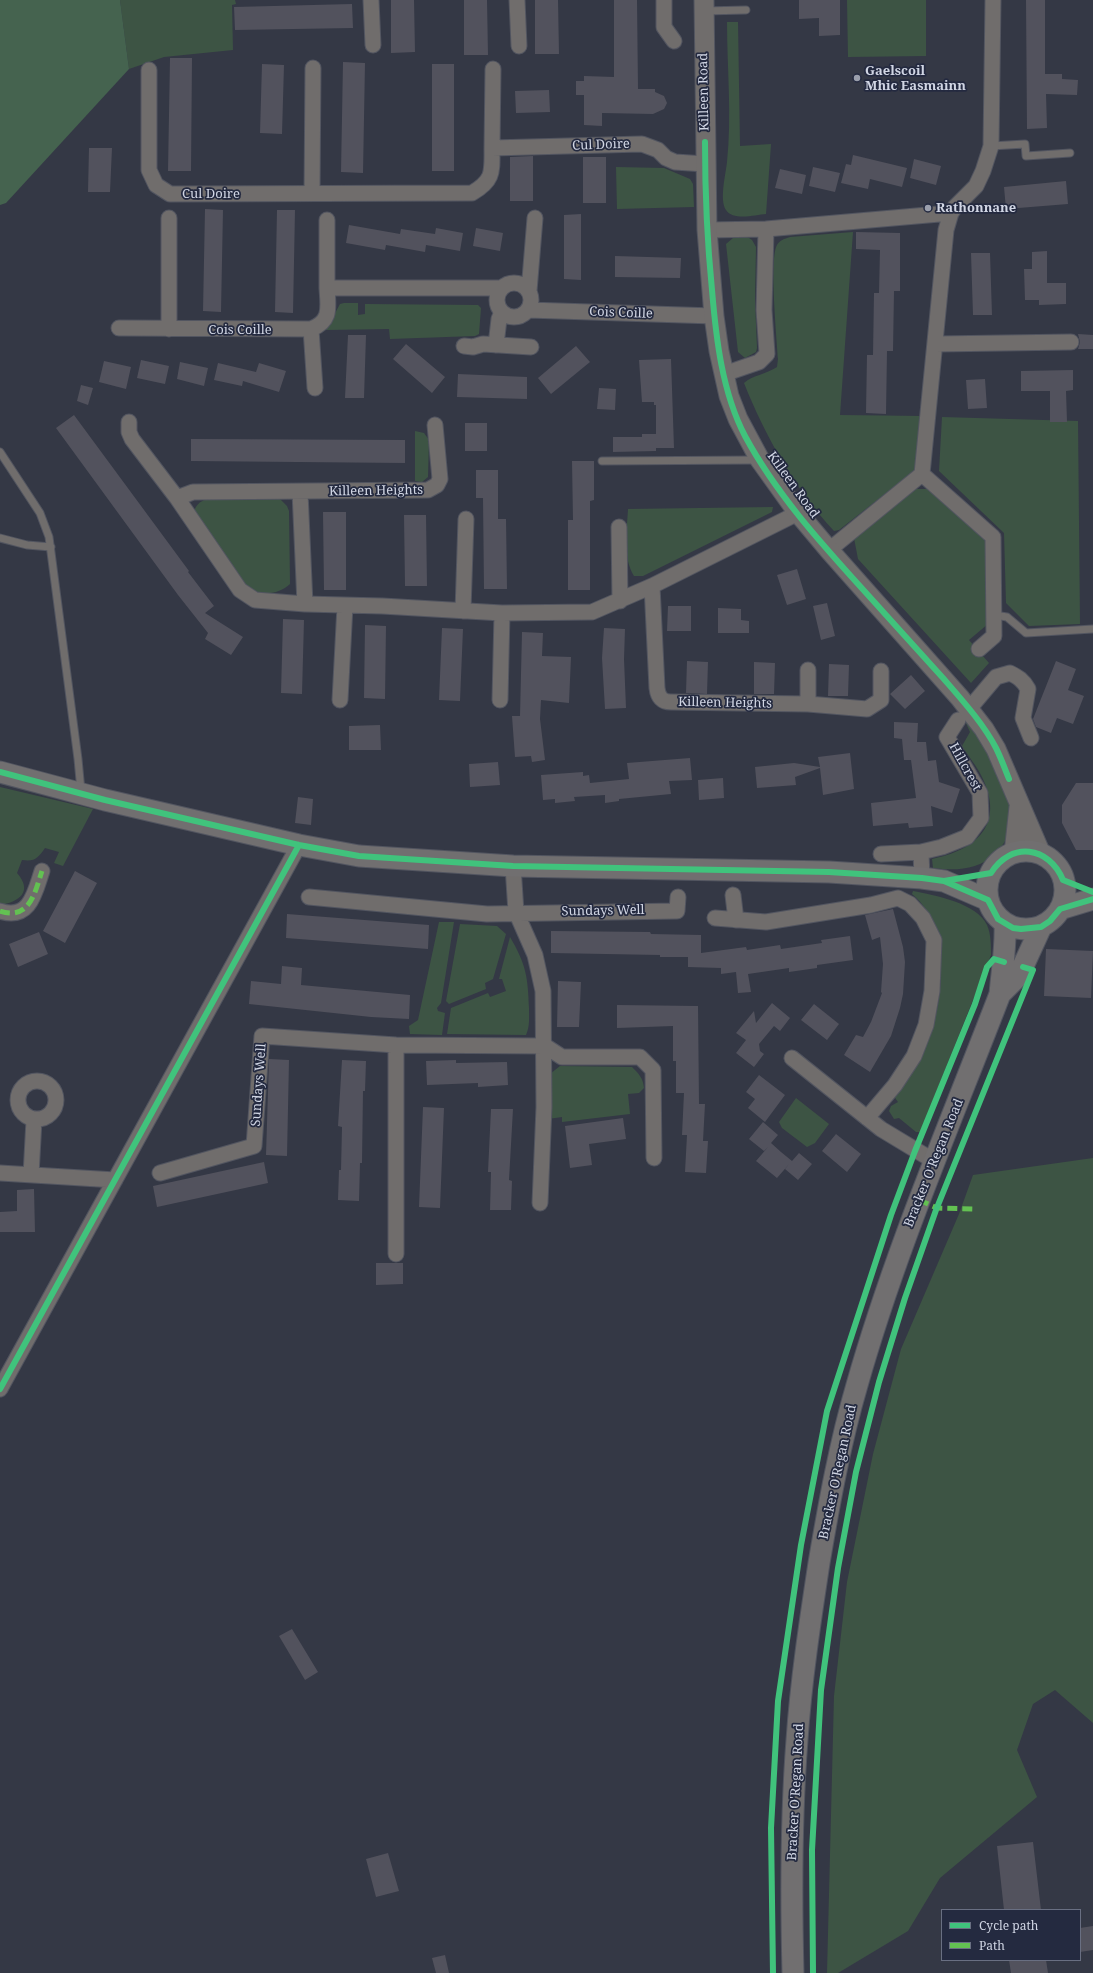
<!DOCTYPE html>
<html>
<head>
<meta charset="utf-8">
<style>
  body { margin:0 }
  #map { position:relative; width:1093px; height:1973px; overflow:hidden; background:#343845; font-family:"Noto Serif",serif }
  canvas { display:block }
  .legend { position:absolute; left:941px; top:1909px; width:140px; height:52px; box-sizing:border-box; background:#242a40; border:1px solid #696f82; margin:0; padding:5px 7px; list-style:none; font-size:12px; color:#d1d6e4 }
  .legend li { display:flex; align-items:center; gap:8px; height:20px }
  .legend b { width:20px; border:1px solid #696f82 }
</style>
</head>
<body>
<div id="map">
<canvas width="1093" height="1973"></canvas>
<ul class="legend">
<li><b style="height:5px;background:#40c37c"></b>Cycle path</li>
<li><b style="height:5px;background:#63c152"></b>Path</li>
</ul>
</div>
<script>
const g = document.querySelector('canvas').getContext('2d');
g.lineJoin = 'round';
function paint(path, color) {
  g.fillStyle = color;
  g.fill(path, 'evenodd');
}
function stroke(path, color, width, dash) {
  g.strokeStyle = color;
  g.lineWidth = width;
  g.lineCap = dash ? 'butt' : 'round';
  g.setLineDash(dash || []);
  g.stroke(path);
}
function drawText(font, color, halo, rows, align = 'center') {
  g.font = font + ' "Noto Serif",serif';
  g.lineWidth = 3.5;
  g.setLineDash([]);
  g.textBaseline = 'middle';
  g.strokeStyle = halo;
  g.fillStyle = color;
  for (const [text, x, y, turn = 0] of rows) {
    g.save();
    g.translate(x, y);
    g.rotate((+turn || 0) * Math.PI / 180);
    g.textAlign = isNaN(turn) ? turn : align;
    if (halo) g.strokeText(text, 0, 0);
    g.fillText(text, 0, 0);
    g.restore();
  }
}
paint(new Path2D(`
  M120 0H235L236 4 232 5 233 50 164 57 129 69Z
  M847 0H926V56L848 57Z
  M727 22H738L740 146 771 144 766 214C755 215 733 221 726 210 719 200 726 173 727 162 732 116 727 68 727 22Z
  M616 167 664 168 690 179 693 184 694 207 617 209Z
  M853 232 840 415 923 416 919 463 913 472 839 530 834 531C795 489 765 436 744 383 753 375 767 374 777 367L778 359C777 339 769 259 777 245 780 240 784 239 790 237Z
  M746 236 752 240 756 247 755 300 757 348 756 352 745 358 738 352 726 244 733 238Z
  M344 303H358V315L365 314V304L478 305 481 308 479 334 475 336 390 339 389 329 326 330 340 304Z
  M942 417 1078 421 1080 624 1029 626 1006 603 1004 533 939 471Z
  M415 431 424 433 429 440 428 477 422 482 415 481Z
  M916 489H928L983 537 988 547V624L969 640 989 663 971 683 858 559 854 538Z
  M218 497 280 499 287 506 289 511 290 584C277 596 258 596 245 587L193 513C199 499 204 500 218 497Z
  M773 507 772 512 643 576H634C622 556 627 531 628 509Z
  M964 719C990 751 1035 817 995 854 978 870 956 871 933 868L932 859C977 850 1005 824 982 777 977 766 968 756 962 746L970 732Z
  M0 787 93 809 63 866 54 863 59 852 45 848C38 858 35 862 22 860L17 873C33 891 20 902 0 905Z
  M913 891C934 895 977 903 987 925 991 934 991 945 991 955L920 1132H916L899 1118 894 1119 889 1111 891 1106 898 1102 893 1095C899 1089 906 1082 911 1074 942 1031 959 932 912 894Z
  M439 922H454L441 1003 437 1008 438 1011 445 1013 442 1035 410 1034 409 1026 418 1020Z
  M460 924 497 926 506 934 493 979 485 983 486 989 449 1004 446 1001Z
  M510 937C526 964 528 977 529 1008 529 1018 530 1026 526 1035L447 1034 451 1008 488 993 490 997 506 991 502 979H499Z
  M560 1066 632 1067C639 1074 643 1078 644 1088L639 1093 628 1094 630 1114 562 1122V1117L548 1119 550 1074Z
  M796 1098 829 1124 815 1143 807 1147 782 1128 779 1122Z
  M1093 1158V1723L1055 1690 1033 1704 1017 1750 1037 1797 940 1878 908 1931 838 1973H827L834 1696 847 1582 873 1454 901 1349 959 1214 973 1175Z`), '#3d5444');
paint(new Path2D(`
  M0 0H120L129 69 6 203 0 205Z`), '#45634f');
paint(new Path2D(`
  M391 0H414L415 52 391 53Z
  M464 0H487L488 55H464Z
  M535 0H558L559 54H535Z
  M614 0H637L638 89H655V92L664 96 667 103 664 109 653 114 602 113V126L584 125V95H576V81H584V76L614 77Z
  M799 0H840V35L819 36V18L799 19Z
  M1026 0H1045V74H1062V79L1078 80 1077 95 1046 94 1047 128 1027 129Z
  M352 4 353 28 235 30 234 7Z
  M170 58H192L191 171H168Z
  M343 62 365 63 363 173 341 172Z
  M262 64 284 65 282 134 260 133Z
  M432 64H454V171H432Z
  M549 90 550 112 516 113 515 91Z
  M89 148H112L110 192H88Z
  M853 155 907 168 902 187 870 179 868 189 841 183 846 164 851 165Z
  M533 156V201H510V157Z
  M583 157H606V203H583Z
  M914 159 941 166 936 185 910 178Z
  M813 167 840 173 835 192 809 186Z
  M780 169 806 175 802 194 775 188Z
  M1066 181 1068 204 1006 209 1004 187Z
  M205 209 223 210 221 312 203 311Z
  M277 210H295L293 313 275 312Z
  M581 214V280L564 279V215Z
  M349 225 400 234 401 229 435 234 436 228 463 233 460 251 426 245 425 252 386 245 385 250 346 243Z
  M476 228 503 233 500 251 473 246Z
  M856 232 900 233V291H894L893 351H887L886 414 866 413 867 355H873L874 293H879L880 250 856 249Z
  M1047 251V283H1066V304L1039 305V300H1025L1024 269H1032V252Z
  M971 253H990L992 315H973Z
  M615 256 681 258 680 278 615 277Z
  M1078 334 1093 335V349H1078L1080 342Z
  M348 335H366L364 398H345Z
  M406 344 445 377 432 393 393 359Z
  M576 346 590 362 551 394 538 378Z
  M671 359 674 448H656V451L613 452V437H642V434H656V405H654V402H642L639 360Z
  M141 360 169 366 165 384 137 378Z
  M104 361 131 367 126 389 99 382Z
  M180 362 208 368 204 386 177 379Z
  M218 363 256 372 259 363 286 371 279 392 243 381 242 386 214 380Z
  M1073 370V390L1066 391 1067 422H1050V391H1021V371Z
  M458 374 527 377V399L457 397Z
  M985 379 987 408 968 409 966 380Z
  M81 385 93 388 88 405 77 401Z
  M599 388 616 389 615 410 597 409Z
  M74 415 189 571 188 572 214 606 205 613 243 637 231 655 205 639 208 633 178 595 56 428Z
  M465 423H487V451H465Z
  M191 439 405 440V463L191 461Z
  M572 461H594V500L590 501V590H568V520H573Z
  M476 470H498V519H506L507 589H484L483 498H476Z
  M323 512H346V590H324Z
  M404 515H426L427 586H405Z
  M797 569 806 599 787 605 777 575Z
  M827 603 835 636 821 640 813 606Z
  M668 606H691V631H667Z
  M718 608 741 609V620L749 621V633H718Z
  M283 619 304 620 302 694 281 693Z
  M365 625 386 626 385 699 364 698Z
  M442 628 463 629 460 701 439 700Z
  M604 628 625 629 624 659 626 708 605 709 602 658Z
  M522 632 543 633 542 656 571 657 569 703 541 700 540 719 545 760 532 762 531 756 515 757 512 716H520Z
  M687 661 708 662 707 694 686 693Z
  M1056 661 1076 669 1068 690 1084 696 1073 724 1057 718 1051 733 1036 727 1033 719Z
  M754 662 775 663 774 694H754Z
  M829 664 849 665 848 696H828Z
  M911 675 925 691 905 709 890 694Z
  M894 722 918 723 917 742H926L928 761 936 760 939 782 960 789 952 813 931 806 933 826 909 828 908 823 873 826 871 803 916 798 911 760H904L902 739 894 738Z
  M380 725 381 750H349V726Z
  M850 753 854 789 823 795 820 768 795 777 796 785 757 788 755 767 794 763 820 767 818 757Z
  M690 758 692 780 669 781 671 794 619 799V801L605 803V795L574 797 575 801 555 803V799L543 800 541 775 583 772V776L589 775 590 783 629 779 627 763Z
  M498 762 500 785 470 787 469 764Z
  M723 778 724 798 699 800 698 780Z
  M1076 783H1093V850H1076L1062 823V805Z
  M298 797 313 799 311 825 295 823Z
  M75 871 97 883 65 943 43 931Z
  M893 909 903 947 905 962 903 994 900 1008 891 1036 870 1072 844 1055 856 1035 863 1037 871 1022 882 993 881 992 883 964 880 937 872 940 865 915Z
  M287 914 429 925 428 949 286 938Z
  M551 931 650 932 651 934 701 935V953L746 947 747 950 780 945 781 949 822 943 821 940 850 936 853 960 817 965V968L789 972V968L748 974 751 992 738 993 736 972 721 974V968L688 967V957H660V955L551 953Z
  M39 932 48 954 18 967 9 944Z
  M1046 949 1093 951 1091 998 1044 996Z
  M282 966 302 968 301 985 410 995 409 1019 371 1017 249 1004 251 981 281 984Z
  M558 981 581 982 579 1027H557Z
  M772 1003 790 1018 780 1031 774 1026 759 1044 760 1051 764 1054 754 1067 736 1053 746 1040 736 1033 754 1011 756 1023Z
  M814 1004 839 1024 827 1040 801 1020Z
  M617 1005 698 1006 699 1104H705L703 1141H708L706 1173 685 1172 687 1135H682L684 1093H676V1061H673V1026L617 1028Z
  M269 1059 289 1060 287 1156 266 1155Z
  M342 1060 366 1061 365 1091H363L362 1163H360L359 1201 338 1200 339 1170H341L342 1127 338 1126Z
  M456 1060V1063L507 1062 508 1085 478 1087V1083L427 1085 426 1061Z
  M759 1075 785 1095 765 1122 748 1108 755 1099 746 1092Z
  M423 1107 444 1108 440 1208 419 1207Z
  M491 1109H513L509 1180 512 1181 511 1210H490L491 1172H488Z
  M623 1118 626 1139 589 1144 592 1165 570 1168 565 1126Z
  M763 1122 778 1135 771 1143 781 1152 792 1161 799 1153 812 1164 798 1180 785 1169 790 1163 777 1178 756 1161 768 1147 764 1151 749 1139Z
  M836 1134 861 1154 847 1172 822 1151Z
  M264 1162 268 1183 157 1207 153 1186Z
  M34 1189 35 1232H0V1212L17 1211V1190Z
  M376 1263H403V1284L376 1285Z
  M292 1629 318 1672 305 1680 279 1636Z
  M1033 1842 1041 1910H1004L997 1846Z
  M388 1853 399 1891 376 1897 366 1859Z
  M1093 1926V1950L1080 1952V1928Z
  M445 1955 449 1973H436L432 1958Z
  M1009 1960H1046L1048 1973H1011Z`), '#52525d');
const service = new Path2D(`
  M704 11 746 10
  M991 146 1025 144 1026 156 1070 153
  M0 452 40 513 49 537 78 759 81 791
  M602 461 758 460
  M0 538 27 545 51 547
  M994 615 1007 617 1026 633 1093 629`);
const minor = new Path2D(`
  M371 0 373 45
  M517 0 519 46
  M664 0V27L674 41
  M149 70V170L156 185 170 194 472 193C494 180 492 172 492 148L642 144 658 150 666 158 675 162 705 164
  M492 148 493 69
  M312 193 313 68
  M327 220V288
  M707 230 766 229 951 213
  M497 300a17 17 0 1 1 34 0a17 17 0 1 1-34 0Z
  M529 291 535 218
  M528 310 714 316
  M119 328 311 329C332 321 328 307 327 288H501
  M169 329V218
  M311 329 315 388
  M936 344 1071 342
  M496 345 499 319 502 312
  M464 346 473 347 483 344 531 347
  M724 374 759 362 767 354 764 310 766 229
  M129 422V432L132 439 177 498 240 590 255 600 305 604 382 606 502 613 592 612 652 586 798 513
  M922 474 993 537 994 636 979 649
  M300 492 305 604
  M177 498 193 492 428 490 437 485 440 479 435 425
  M619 527 620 601
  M829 550 922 474 946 230 951 213 955 207 976 186 983 171 991 146 993 0
  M652 586 657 688C658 697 662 702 671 702L808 704 867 709 881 700V671
  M463 611 466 519
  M808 670V704
  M340 700 345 606
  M500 700 502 613
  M969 709 996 677 1010 673C1018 677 1023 680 1028 689L1023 718 1031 738
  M881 854 921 852
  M513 866 516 912 535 955 543 991 544 1107 540 1203
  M922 878 921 852 942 847 967 837 981 818 980 793 947 737 958 720
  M733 895 736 920
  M309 897 487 914 677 911 678 897
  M0 911C30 921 35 892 42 871
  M715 918 766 922 871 905 898 898 910 904 923 918 934 940 932 991 926 1025 914 1056 895 1085 867 1118
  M792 1058 881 1129 934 1161
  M18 1100a19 19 0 1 1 38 0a19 19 0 1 1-38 0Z
  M0 1173 115 1180
  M160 1173 254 1146 262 1036 396 1045 545 1046 562 1057H640L653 1070 654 1158
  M31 1175 34 1120
  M396 1254V1045
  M0 1389 299 845`);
const tertiary = new Path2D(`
  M704 0 707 230 714 316 719 351 729 396 738 419 760 460 798 513 829 550 960 698 984 729 996 749 1041 854
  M1014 853 1019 807`);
const secondary = new Path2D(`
  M0 772 105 800 299 845 359 856 513 866 829 872 922 878 944 881 988 900
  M987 890a39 39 0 1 1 78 0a39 39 0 1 1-78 0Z
  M1060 909 1093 899
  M1000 994 1019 975 1041 927
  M793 1973C791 1895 791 1817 797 1740 801 1681 810 1622 819 1563 829 1504 840 1443 857 1385 895 1251 950 1124 1000 994 1002 970 1006 948 1005 923`);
stroke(service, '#525560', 9);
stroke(minor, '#525560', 17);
stroke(tertiary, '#525560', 21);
stroke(secondary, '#525560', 23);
stroke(service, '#706d6c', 7);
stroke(minor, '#706d6c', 15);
stroke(tertiary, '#706d6c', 19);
stroke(secondary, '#716f70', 21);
stroke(new Path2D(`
  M0 911C30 921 35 892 42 871
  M919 1200 937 1208 973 1209`), '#63c152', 5, [10, 5]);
stroke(new Path2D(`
  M705 142C705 192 707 240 712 290 716 338 722 392 745 436 781 503 836 559 886 615 905 636 924 657 943 678 962 700 983 723 996 748 1001 758 1005 769 1009 779
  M0 772 105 800 299 845 359 856 513 866 829 872 922 878 944 881 988 900 998 919 1013 928 1021 929 1041 927 1050 921 1060 909 1093 899
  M944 881 991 873C1011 841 1049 846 1063 880L1093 892
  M0 1389 299 845
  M773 1973 771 1828 778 1701 801 1545 827 1411 891 1215 915 1151 975 1004 987 967 994 959 1004 962
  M813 1973 812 1850 821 1690 838 1568 856 1472 879 1382 905 1298 936 1210 1033 970 1023 967`), '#40c37c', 6);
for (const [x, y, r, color] of [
  [857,78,4,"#9a9fac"],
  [928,208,4,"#9a9fac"]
]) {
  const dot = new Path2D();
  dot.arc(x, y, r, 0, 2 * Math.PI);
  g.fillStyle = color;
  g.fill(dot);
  stroke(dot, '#242a40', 1.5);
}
drawText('bold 13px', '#d1d6e4', '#242a40', [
  ["Gaelscoil",865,71],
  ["Mhic Easmainn",865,86],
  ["Rathonnane",936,208]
], 'left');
drawText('13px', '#d1d6e4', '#242a40', [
  ["Killeen Road",704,92,-91],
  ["Cul Doire",601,145,-2],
  ["Cul Doire",211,194],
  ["Cois Coille",621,313,2],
  ["Cois Coille",240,330],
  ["Killeen Road",793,485,54],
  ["Killeen Heights",376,491,-1],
  ["Killeen Heights",725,703,1],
  ["Hillcrest",965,767,61],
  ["Sundays Well",603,911,-1],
  ["Sundays Well",259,1085,-86],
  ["Bracker O'Regan Road",934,1163,-68],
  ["Bracker O'Regan Road",838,1472,-78],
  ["Bracker O'Regan Road",796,1792,-87]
]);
</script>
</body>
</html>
